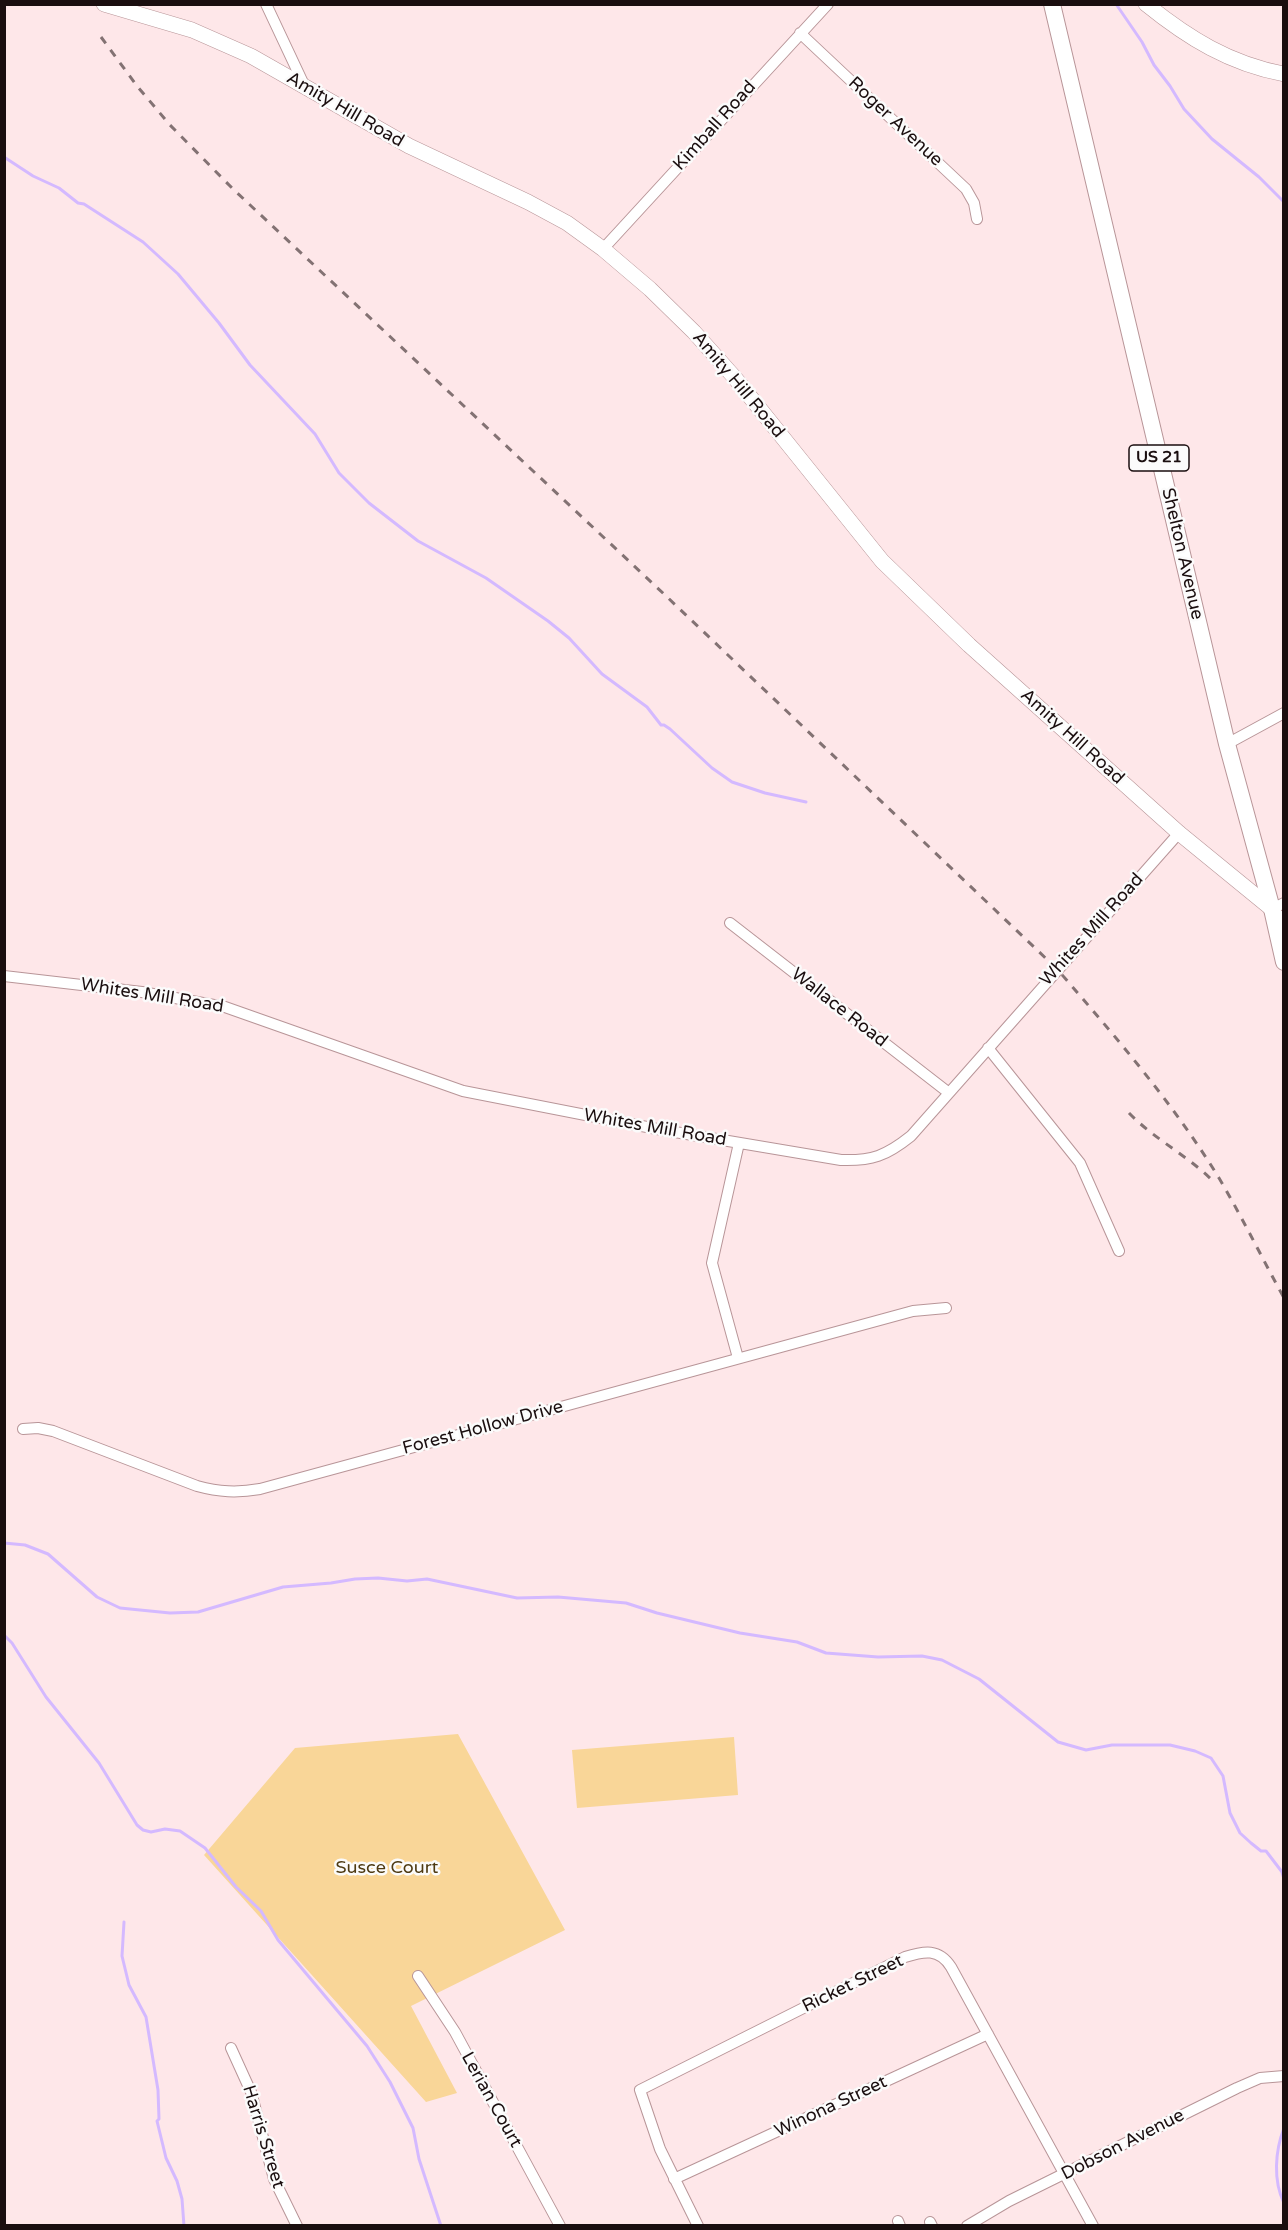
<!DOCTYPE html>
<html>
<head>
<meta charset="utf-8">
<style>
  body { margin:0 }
  #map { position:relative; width:1288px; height:2230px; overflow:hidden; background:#fee7e9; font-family:"Varela Round",sans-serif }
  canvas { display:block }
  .frame { position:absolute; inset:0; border:6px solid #1a0e0f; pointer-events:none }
</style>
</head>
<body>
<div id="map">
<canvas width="1288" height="2230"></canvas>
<div class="frame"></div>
</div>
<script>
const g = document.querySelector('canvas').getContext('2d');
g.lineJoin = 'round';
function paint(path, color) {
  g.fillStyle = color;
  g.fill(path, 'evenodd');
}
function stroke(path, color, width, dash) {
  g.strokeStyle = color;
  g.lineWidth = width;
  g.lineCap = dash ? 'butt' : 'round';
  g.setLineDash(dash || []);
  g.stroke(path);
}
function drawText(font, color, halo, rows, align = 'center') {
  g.font = font + ' "Varela Round",sans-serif';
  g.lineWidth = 5;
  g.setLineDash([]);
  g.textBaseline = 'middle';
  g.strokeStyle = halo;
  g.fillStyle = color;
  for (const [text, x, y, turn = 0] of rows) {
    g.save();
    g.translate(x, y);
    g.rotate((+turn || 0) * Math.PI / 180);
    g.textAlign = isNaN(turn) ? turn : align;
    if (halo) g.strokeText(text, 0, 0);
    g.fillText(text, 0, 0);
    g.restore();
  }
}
paint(new Path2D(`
  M458 1734 565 1930 411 2006 457 2093 426 2102 204 1855 295 1748Z
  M734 1737 738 1795 577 1808 572 1750Z`), '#f9d698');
stroke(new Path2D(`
  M1116 4 1142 42 1154 65 1170 86 1184 109 1212 139 1259 177 1284 202
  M4 157 33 176 59 188 78 203 84 204 143 242 178 274 219 323 250 365 315 434 339 473 369 503 418 541 486 578 548 621 569 638 602 674 647 707 661 725H664L670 729 712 768 732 782 765 793 806 802
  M4 1543 25 1545 48 1554 97 1597 120 1608 170 1613 198 1612 283 1587 331 1583 355 1579 378 1578 407 1581 427 1579 517 1598 558 1597 626 1603 657 1613 740 1633 797 1642 826 1653 878 1657 922 1656 942 1660 979 1679 1058 1742 1086 1750 1112 1745H1170L1195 1751 1211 1758 1223 1776 1230 1813 1240 1833 1251 1843 1261 1851H1266L1282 1872 1284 1879
  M4 1635 12 1643 46 1697 99 1763 137 1825 143 1830 151 1832 165 1829 180 1831 205 1848 236 1887 261 1911 278 1940 367 2046 390 2082 413 2128 419 2159 441 2226
  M124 1922 122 1956 129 1985 146 2017 158 2090 159 2119 157 2121 166 2158 177 2181 182 2199 184 2226
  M1284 2128C1275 2151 1273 2181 1284 2203`), '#d4b9ff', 3);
const street = new Path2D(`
  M266 4 305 87
  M800 33 966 189 974 203 977 219
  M603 249 828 4
  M1227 744 1284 713
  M1284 903 1272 909 1284 920
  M730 923 949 1093
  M4 976 142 992 225 1007 463 1091 657 1129 841 1160C872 1161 886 1156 911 1136L1179 833
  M988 1048 1080 1163 1119 1251
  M738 1358 712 1263 739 1143
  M23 1429 38 1428 53 1431 197 1486C219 1492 237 1493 260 1489L913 1311 946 1308
  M418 1976 455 2032 560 2226
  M231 2048 251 2092 274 2179 297 2226
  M674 2179 988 2034
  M898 2221 900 2226
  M930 2222 932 2226
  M698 2226 660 2149 640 2090 905 1957C924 1951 939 1948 951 1967L1093 2226
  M967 2226 1009 2201 1237 2088 1260 2078 1284 2076`);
const secondary = new Path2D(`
  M104 4 192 30 251 56 409 146 528 202 567 223 603 249 650 289 694 332 735 378 882 561 969 645 1179 833 1272 909
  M1146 4C1188 38 1230 64 1284 74`);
const primary = new Path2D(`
  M1052 4 1227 744 1272 909 1284 962`);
stroke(street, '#b89598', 12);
stroke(secondary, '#b89598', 16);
stroke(primary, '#b89598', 18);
stroke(street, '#fff', 10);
stroke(secondary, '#fff', 15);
stroke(primary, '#fff', 16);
stroke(new Path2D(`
  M101 37 137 86 170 125 232 188 665 595 1057 969C1115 1036 1173 1103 1219 1178 1242 1217 1262 1258 1284 1298
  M1129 1113C1154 1139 1187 1155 1213 1181`), '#837273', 3, [8, 8]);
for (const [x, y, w] of [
  [1159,458,60]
]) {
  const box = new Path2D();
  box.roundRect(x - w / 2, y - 13, w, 26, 4.5);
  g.fillStyle = '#fbfbfb';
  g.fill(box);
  stroke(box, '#1a0e0f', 1.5);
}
drawText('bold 16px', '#1a0e0f', null, [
  ["US 21",1159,458]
]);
drawText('18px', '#1a0e0f', '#fbfbfb', [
  ["Amity Hill Road",345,110,30],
  ["Roger Avenue",895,122,43],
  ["Kimball Road",715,126,-48],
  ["Amity Hill Road",738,385,50],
  ["Shelton Avenue",1182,554,77],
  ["Amity Hill Road",1072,737,42],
  ["Whites Mill Road",1092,930,-48],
  ["Whites Mill Road",152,996,9],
  ["Wallace Road",839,1008,38],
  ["Whites Mill Road",655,1128,10],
  ["Forest Hollow Drive",483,1428,-15],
  ["Ricket Street",853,1984,-26],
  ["Lerian Court",491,2100,61],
  ["Winona Street",831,2107,-25],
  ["Harris Street",263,2137,73],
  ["Dobson Avenue",1123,2145,-27]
]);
drawText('18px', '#4e3a12', '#fbfbfb', [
  ["Susce Court",387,1868]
]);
</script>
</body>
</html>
